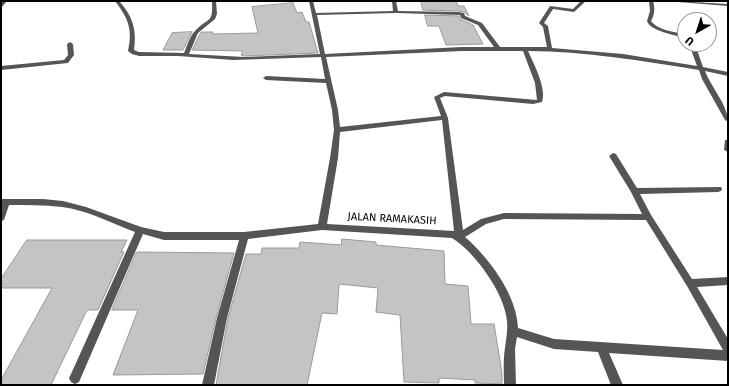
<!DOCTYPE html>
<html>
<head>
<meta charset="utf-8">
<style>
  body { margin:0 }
  #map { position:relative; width:729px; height:386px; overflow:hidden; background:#fff; font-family:"Fira Sans",sans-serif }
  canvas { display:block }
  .frame { position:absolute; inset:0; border:2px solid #000; pointer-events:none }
  .north { position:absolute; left:677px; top:12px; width:40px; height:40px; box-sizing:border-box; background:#fff; border:1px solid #999; border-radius:50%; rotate:219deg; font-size:11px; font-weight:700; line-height:16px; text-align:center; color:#000 }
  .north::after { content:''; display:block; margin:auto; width:14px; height:18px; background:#000; clip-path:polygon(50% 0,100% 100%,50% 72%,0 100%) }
</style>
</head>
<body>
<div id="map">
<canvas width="729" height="386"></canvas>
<div class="frame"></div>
<div class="north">U</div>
</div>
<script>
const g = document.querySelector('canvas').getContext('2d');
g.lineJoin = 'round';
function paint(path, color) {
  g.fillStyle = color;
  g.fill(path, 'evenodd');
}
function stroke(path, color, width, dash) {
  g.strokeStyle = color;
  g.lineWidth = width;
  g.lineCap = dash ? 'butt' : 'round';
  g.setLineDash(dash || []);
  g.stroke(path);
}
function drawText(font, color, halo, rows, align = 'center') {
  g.font = font + ' "Fira Sans",sans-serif';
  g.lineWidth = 3;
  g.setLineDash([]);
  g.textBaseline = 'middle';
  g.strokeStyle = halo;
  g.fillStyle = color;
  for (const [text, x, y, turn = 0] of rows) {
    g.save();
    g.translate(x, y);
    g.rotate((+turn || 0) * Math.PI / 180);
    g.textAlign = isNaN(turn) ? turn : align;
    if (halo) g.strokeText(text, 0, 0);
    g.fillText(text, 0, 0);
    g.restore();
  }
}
const building = new Path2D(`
  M421 1H456L458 6H464L469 16 464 12 458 11 423 10Z
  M293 3 297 13 302 12 306 22H309L318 53 244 56 241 55 243 51 192 50 201 32H213L212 34 258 33 252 7Z
  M425 15 459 16 460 19 473 25 483 44 446 45 439 26H428Z
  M192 32 183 50H163L172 33Z
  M342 239 376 242V245L444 251 445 284 468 286 471 324H494L502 373V384L475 383V380L439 378V383L404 382 400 315 376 312 378 288 339 284 337 314 322 313 307 385H216L228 318 246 254H261L262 248H299L300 242 341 245Z
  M27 240H127L121 252H124L98 310H87L51 385H1V380L52 288H1V279Z
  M137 252 234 253 216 318 203 374 113 375 138 310H112Z`);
paint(building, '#c4c4c4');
stroke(building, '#999', 1);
paint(new Path2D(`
  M3 1H7L1 8V4Z
  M115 1H119C133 16 137 31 134 50L139 52 184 53C187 46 190 36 195 31 209 16 213 25 212 1H216L217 14 215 19 198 33 189 54 244 57 320 54 309 1H313L316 13 393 11 392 1H396L398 11 458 12 464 13 465 16 482 23 500 47H547L543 27 539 23 550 6 573 9 581 1H586L574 12 553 9 544 23 548 26 552 48 623 54 697 66 689 44H695L703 67 728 72V76L705 71C711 87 728 105 728 122L725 120 702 79 699 70C642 61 585 51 528 51 534 64 547 89 542 102L533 104 445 96 440 98 448 118 463 230 481 219 504 213 642 214 631 192 609 156 613 153 616 154 637 188 721 187 722 189 721 191 718 192 640 194 651 215 692 279 728 277V285L697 287 728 339V361L609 353 623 385H611L598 352 554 349 517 337 515 349 516 385H504C504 373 503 360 505 348 506 339 508 330 507 321 505 294 475 252 452 238L322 230 248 239 227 318 214 385H202L217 318 239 240H164L143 234 79 382 75 384 71 382 69 378 71 374 135 232C111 223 87 210 62 207 44 205 26 205 9 205L4 220 1 221V199H43L63 201 86 207 141 227 164 232H244L318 224 330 158 334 130 332 110 326 83 266 80 263 78 266 76 325 79 321 57 233 60 178 56H139L132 54 128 51C133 29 128 18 115 1ZM396 13 460 15 461 18 478 25 494 47H462L325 54 317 15ZM462 51H523L535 83 537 100 444 92 434 97 441 116 340 127 338 110 326 57ZM442 120 454 231 327 224 338 158 340 132ZM504 219 646 220 687 286 723 350 554 339 518 328C517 295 489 258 465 237L486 224Z
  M649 1H653C655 8 655 14 651 21 657 30 675 32 685 34V38C675 35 650 31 647 21L650 11Z
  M676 1 728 4V6L678 2Z
  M70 42 73 44 74 55 68 63 1 70V66L64 60 68 55 67 44Z
  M725 140H728V152L724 150Z`), '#555');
drawText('11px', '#000', '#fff', [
  ["JALAN RAMAKASIH",392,219,3]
]);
</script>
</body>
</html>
